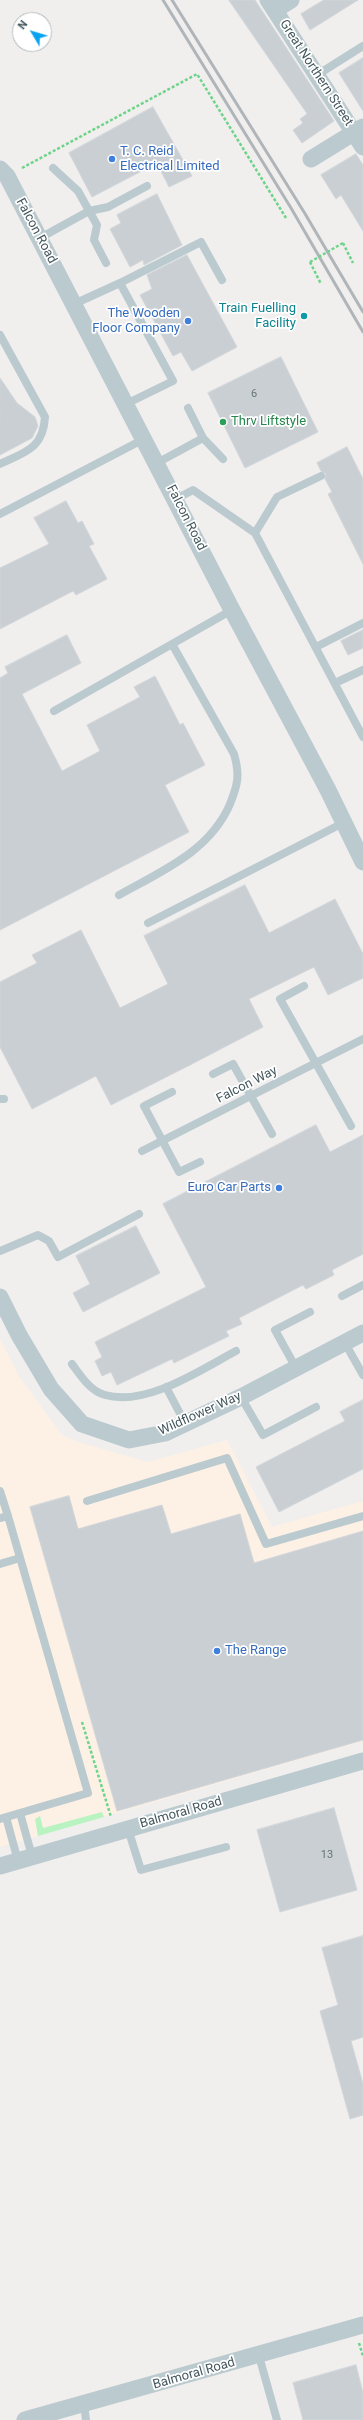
<!DOCTYPE html>
<html>
<head>
<meta charset="utf-8">
<style>
  body { margin:0 }
  #map { position:relative; width:363px; height:2420px; overflow:hidden; background:#f1eeee; font-family:Roboto,sans-serif }
  canvas { display:block }
  .north { position:absolute; left:12px; top:12px; width:40px; height:40px; box-sizing:border-box; background:#fff; border:1px solid #b4bcbe; border-radius:50%; rotate:308deg; font-size:11px; font-weight:700; line-height:16px; text-align:center; color:#44575d }
  .north::after { content:''; display:block; margin:auto; width:14px; height:18px; background:#08a3f0; clip-path:polygon(50% 0,100% 100%,50% 72%,0 100%) }
</style>
</head>
<body>
<div id="map">
<canvas width="363" height="2420"></canvas>
<div class="north">N</div>
</div>
<script>
const g = document.querySelector('canvas').getContext('2d');
g.lineJoin = 'round';
function paint(path, color) {
  g.fillStyle = color;
  g.fill(path, 'evenodd');
}
function stroke(path, color, width, dash) {
  g.strokeStyle = color;
  g.lineWidth = width;
  g.lineCap = dash ? 'butt' : 'round';
  g.setLineDash(dash || []);
  g.stroke(path);
}
function drawText(font, color, halo, rows, align = 'center') {
  g.font = font + ' Roboto,sans-serif';
  g.lineWidth = 3.5;
  g.setLineDash([]);
  g.textBaseline = 'middle';
  g.strokeStyle = halo;
  g.fillStyle = color;
  for (const [text, x, y, turn = 0] of rows) {
    g.save();
    g.translate(x, y);
    g.rotate((+turn || 0) * Math.PI / 180);
    g.textAlign = isNaN(turn) ? turn : align;
    if (halo) g.strokeText(text, 0, 0);
    g.fillText(text, 0, 0);
    g.restore();
  }
}
paint(new Path2D(`
  M0 1339 20 1378 62 1435 78 1442 148 1462 227 1440 272 1527 363 1501V1741L0 1847Z`), '#fdf1e5');
paint(new Path2D(`
  M102 1812 104 1817 38 1836 35 1819 40 1816 43 1828Z`), '#b8f3c1');
const building = new Path2D(`
  M229 0H255L334 121 302 143 293 130 303 123 300 119 307 114Z
  M324 0H358L310 30 301 14Z
  M363 58V111L339 73Z
  M153 107 192 176 169 187 157 163 92 197 69 153Z
  M356 154 363 165V231L341 195 336 199 321 175Z
  M157 194 182 245 144 265 143 260 130 267 110 229 121 223 117 215Z
  M187 255 237 347 192 371 181 352 173 356 140 295 152 289 147 275Z
  M281 357 318 432 245 468 208 393Z
  M0 378 17 403 35 417 38 426 32 438 0 455Z
  M347 447 363 479V564L328 494 332 492 325 479 326 474 321 471 317 463Z
  M66 501 78 523 82 521 94 544 89 546 107 579 76 595 73 591 0 629V568L49 544 34 518Z
  M363 630V648L348 655 341 641Z
  M67 635 81 663 22 694 62 771 100 751 87 725 140 697 134 687 155 676 180 725 183 723 205 765 165 785 189 832 0 930V678L8 673 5 667Z
  M245 885 269 933 335 899 363 954V978L328 995 314 967 249 999 263 1027 190 1065 111 1105 96 1076 32 1109 0 1047V982L37 963 32 955 81 930 120 1008 168 984 144 936Z
  M316 1125 330 1152 363 1135V1254L332 1270 334 1275 306 1289 303 1285 239 1318 242 1324 226 1331 229 1336 174 1363 172 1359 117 1385 111 1372 102 1376 95 1361 102 1357 95 1342 206 1287 163 1204Z
  M136 1226 160 1273 83 1312 73 1293 90 1284 76 1256Z
  M363 1400V1469L279 1512 256 1467 345 1421 340 1412Z
  M69 1496 78 1529 162 1505 171 1534 240 1514 254 1563 363 1531V1740L117 1811 30 1507Z
  M334 1808 357 1890 280 1912 257 1830Z
  M363 1936V2037L351 2041 363 2084V2115L350 2119 320 2011 338 2005 322 1948Z
  M356 2365 363 2393V2420H303L293 2383Z`);
paint(building, '#c9cfd3');
stroke(building, '#d1d6da', 1);
stroke(new Path2D(`
  M22 168 197 74 286 218
  M343 243 353 263
  M310 262 321 284
  M82 1722 111 1817
  M359 2343 363 2356`), '#6dd489', 2.5, [3, 2]);
stroke(new Path2D(`
  M317 75 363 46
  M53 168 78 191 97 225 94 240 106 263
  M40 238 89 211 108 207 147 186
  M120 283 201 242 222 280
  M74 304 120 283 173 381 126 404
  M0 335 45 417C43 449 25 452 0 464
  M188 408 203 438 223 459
  M157 463 203 438
  M176 499 193 490 255 533 363 737
  M0 514 144 439
  M255 533 277 497 321 476
  M316 647 363 623
  M335 683 363 670
  M54 711 232 610
  M119 895C162 871 210 851 230 804 238 784 240 775 234 754L172 644
  M148 923 343 823
  M304 986 280 999 351 1126
  M213 1074 233 1064 272 1134
  M172 1092 144 1106 179 1172 200 1162
  M0 1099H4
  M142 1151 363 1039
  M0 1251 38 1235 49 1241 58 1257 139 1214
  M342 1296 363 1285
  M345 1343 363 1375
  M72 1364C81 1376 90 1391 105 1395 146 1407 200 1370 236 1351
  M296 1368 275 1330 310 1312
  M166 1387 185 1423
  M241 1397 263 1435 316 1407
  M0 1491 8 1516
  M87 1501 227 1458 266 1544 363 1516
  M0 1518 8 1516 88 1793 0 1819
  M0 1564 20 1558
  M20 1813 32 1856
  M6 1817 18 1861
  M128 1829 141 1870 226 1847
  M259 2356 277 2420
  M84 2404 86 2420`), '#bacacf', 8);
stroke(new Path2D(`
  M268 0 363 147
  M275 10 291 0
  M311 159 363 127
  M0 169 7 176 232 610 328 790 363 862
  M0 1297 19 1335 51 1389 82 1424 129 1440 165 1433 241 1397 363 1333
  M0 1866 363 1761
  M25 2420 363 2325`), '#bacacf', 17);
stroke(new Path2D(`
  M163 0 291 208 363 332
  M172 0 304 212 363 312`), '#afb5b9', 3);
stroke(new Path2D(`
  M310 262 343 243`), '#6dd489', 2.5, [3, 2]);
for (const [x, y, r, color] of [
  [112,159,4,"#3f7fe0"],
  [304,316,4,"#0f9aa8"],
  [188,321,4,"#3f7fe0"],
  [223,422,4,"#2e9e5b"],
  [279,1188,4,"#3f7fe0"],
  [217,1651,4,"#3f7fe0"]
]) {
  const dot = new Path2D();
  dot.arc(x, y, r, 0, 2 * Math.PI);
  g.fillStyle = color;
  g.fill(dot);
  stroke(dot, '#fff', 1.5);
}
drawText('11px', '#65757a', null, [
  ["6",254,394],
  ["13",327,1855]
]);
drawText('13px', '#44575d', '#fff', [
  ["Great Northern Street",316,73,57],
  ["Falcon Road",36,231,62],
  ["Falcon Road",186,518,63],
  ["Falcon Way",247,1085,-27],
  ["Wildflower Way",200,1414,-24],
  ["Balmoral Road",181,1813,-16],
  ["Balmoral Road",194,2374,-16]
]);
drawText('13px', '#366cbe', '#fff', [
  ["T. C. Reid",120,152],
  ["Electrical Limited",120,167],
  ["The Wooden",180,314,"right"],
  ["Floor Company",180,329,"right"],
  ["Euro Car Parts",271,1188,"right"],
  ["The Range",225,1651]
], 'left');
drawText('13px', '#0d838f', '#fff', [
  ["Train Fuelling",296,309],
  ["Facility",296,324]
], 'right');
drawText('13px', '#27864d', '#fff', [
  ["Thrv Liftstyle",231,422]
], 'left');
</script>
</body>
</html>
